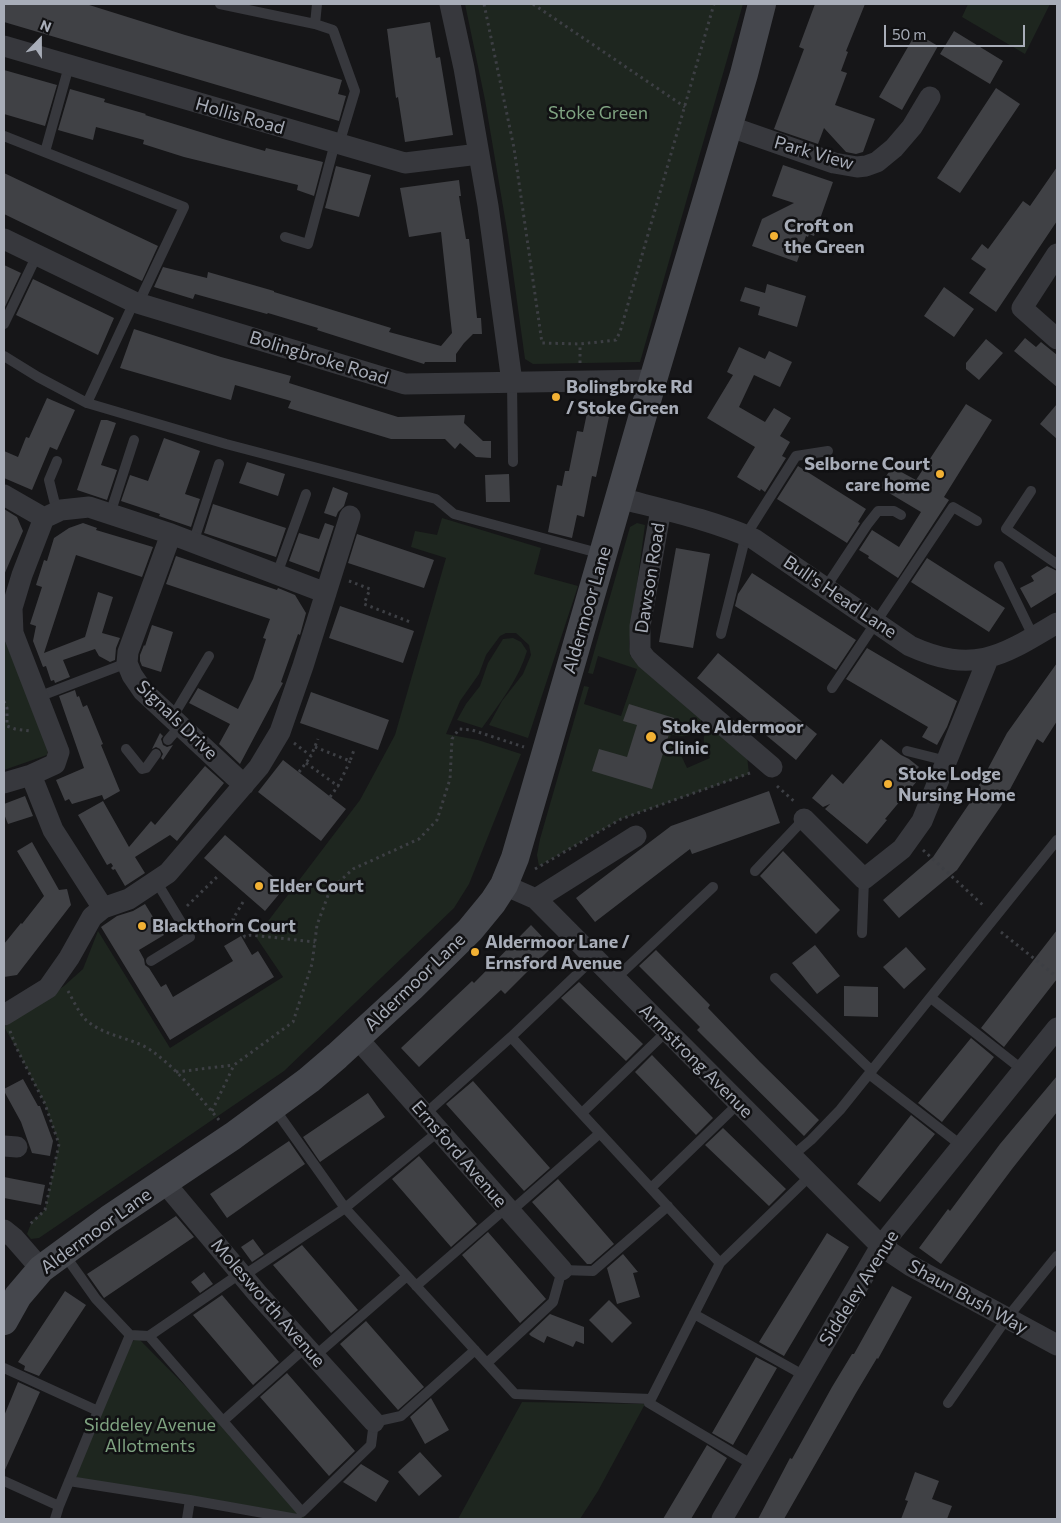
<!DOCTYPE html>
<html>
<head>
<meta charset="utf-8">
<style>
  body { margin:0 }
  #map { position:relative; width:1061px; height:1523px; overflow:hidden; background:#161618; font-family:Commissioner,sans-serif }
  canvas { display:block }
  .frame { position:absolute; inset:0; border:5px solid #a8adb8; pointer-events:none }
  .north { position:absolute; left:15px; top:15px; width:50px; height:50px; -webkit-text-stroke:4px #111113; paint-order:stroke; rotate:22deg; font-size:14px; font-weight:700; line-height:20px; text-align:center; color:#a8adb8 }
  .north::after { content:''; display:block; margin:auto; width:18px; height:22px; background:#a8adb8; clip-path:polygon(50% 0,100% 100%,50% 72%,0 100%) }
  .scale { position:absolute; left:884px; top:25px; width:141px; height:22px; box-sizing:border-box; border:2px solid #a8adb8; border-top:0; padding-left:6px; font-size:15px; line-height:18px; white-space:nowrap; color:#a8adb8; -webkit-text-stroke:4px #111113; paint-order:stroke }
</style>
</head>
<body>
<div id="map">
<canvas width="1061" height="1523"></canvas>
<div class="frame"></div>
<div class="north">N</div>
<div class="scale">50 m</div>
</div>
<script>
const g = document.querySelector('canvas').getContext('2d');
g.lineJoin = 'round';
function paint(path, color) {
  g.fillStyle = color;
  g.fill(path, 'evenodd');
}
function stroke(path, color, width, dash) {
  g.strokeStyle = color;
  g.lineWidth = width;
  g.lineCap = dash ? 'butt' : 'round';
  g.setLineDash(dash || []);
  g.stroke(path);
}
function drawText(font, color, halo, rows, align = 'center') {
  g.font = font + ' Commissioner,sans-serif';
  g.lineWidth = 5;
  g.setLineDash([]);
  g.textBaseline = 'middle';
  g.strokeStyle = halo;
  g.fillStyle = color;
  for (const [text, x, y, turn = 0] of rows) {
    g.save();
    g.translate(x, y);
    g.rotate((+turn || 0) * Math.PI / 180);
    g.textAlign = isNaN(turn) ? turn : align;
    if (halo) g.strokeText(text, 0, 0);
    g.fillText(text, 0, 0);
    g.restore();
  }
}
paint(new Path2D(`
  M465 4H743L640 362 533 364 525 359 508 236 485 100Z
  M968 4H1050L1025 54 962 17Z
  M442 518 541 548 534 574 578 586 528 738 489 725 502 701 523 674 531 655 529 645 516 633H506L500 636 486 655 479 674 460 701 446 734 478 740 521 754 469 884 454 908 284 1071 39 1238 31 1239 27 1234 32 1221 45 1210 59 1144 45 1104 17 1049 4 1027 64 986 83 969 98 931 170 1048 283 977 256 937 360 800 395 735 446 558 411 547 415 531 437 535Z
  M637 523 645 525 629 643 630 655 637 664 701 718V725C692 736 684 739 671 734L669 743 681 755 687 768 710 758C705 748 701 741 706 730L713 728 747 756 749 774 621 819 539 866 537 855 540 839 584 686 589 687 584 704 621 716 637 669 598 656 593 674 588 673 630 527Z
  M513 638 521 642 527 651C519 679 499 704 482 728L457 720 466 704 480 686 488 663 503 639Z
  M4 639 49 745 47 755 4 770Z
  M137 1337 207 1408 305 1519H284L65 1482 117 1359Z
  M522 1402 645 1404 598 1491 580 1519H458Z`), '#1e261f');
paint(new Path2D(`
  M4 4H86L185 35 342 80 338 94 346 96 339 121 4 22Z
  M815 4H865L846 51 848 52 841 71 847 73 835 105 875 119 863 152 856 154 846 152 824 128 818 144 774 129 804 49 799 47Z
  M430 22 436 58 440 57 453 135 405 142 398 97 396 98 387 29Z
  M954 31 1003 61 990 84 940 54Z
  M916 33 938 46 902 110 879 97Z
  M4 70 57 85 45 126 4 114Z
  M996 88 1020 104 960 193 937 178Z
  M70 89 105 99 104 102 146 114 145 115 223 139 265 151 266 148 323 162 314 196 297 190 298 185 184 157 143 144 144 140 96 127 93 140 58 130Z
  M783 165 833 182 814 236 809 234 808 237 806 236 797 262 752 246 762 219 794 203 772 196Z
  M336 166 371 175 359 217 325 208Z
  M1057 167V221L996 312 969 293 986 269 971 259 982 244 988 249 1023 201 1030 206Z
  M4 173 158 246 142 281 4 214Z
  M459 180 461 196H459L466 239H469L477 318H481L482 334H473L464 343 456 354V362H425L424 364 317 330 318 328 268 313 267 314 195 294 193 299 154 287 163 267 207 278 208 272 274 291V292L391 328 389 332 441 346 452 333 441 232 409 237 400 188Z
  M4 265 21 273 4 309Z
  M33 279 114 318 98 355 16 315Z
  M767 284 806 296 797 327 758 315 760 307 740 301 745 287 765 293Z
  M944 287 974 309 954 337 924 316Z
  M134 329 221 357 291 376 289 383 398 417 465 415 464 423 483 441H491V458L476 457 460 443 455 449 445 439H391L288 408 291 401 235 385 231 400 120 368Z
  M1025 338 1036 347 1041 342 1057 355V387L1014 351Z
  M986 339 1003 353 979 380 966 369V363Z
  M739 347 765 359 769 351 792 362 780 387 754 375 739 407 765 422 774 408 791 418 780 436 790 442 782 456 786 458 765 492 761 489 760 491 737 477 755 447 707 418 733 375 727 372Z
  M47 398 75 410 57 450 50 447 32 490 4 478V451L18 457 26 437 29 438Z
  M966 404 992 420 944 497 949 500 898 578 868 558 869 556 859 550 872 530 899 547 921 512 879 487 892 467 916 480Z
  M1057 404V439L1040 424Z
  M587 413 609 417 596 477 592 476 584 517 577 515 572 538 548 532 557 485 562 486 565 471H569L577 431 583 432Z
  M101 420H107L116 423 101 465 117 470 107 500 77 490Z
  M164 438 200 451 185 494 200 499 191 527 159 516 160 514 121 501 130 475 148 481Z
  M247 462 285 474 278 496 239 483Z
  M798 466 866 509 858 522 860 523 847 543 777 499Z
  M509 474 510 502H486L485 475Z
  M333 487 348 493 344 506 338 512 336 517 324 513Z
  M213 504 286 528 276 557 204 533Z
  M4 509 17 517 23 531 4 575Z
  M83 523 97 528 96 530 153 547 142 577 76 555 44 653 85 637 98 592 113 597 102 633 120 638 116 648 115 660 110 662 99 656 95 649 63 660 70 677 55 683 54 680 51 681 46 666 43 667 33 641 36 626 30 624 42 587 36 585 44 560 47 561 54 538 69 528Z
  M325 523 334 526 319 572 289 561 299 533 319 539Z
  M357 534 434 560 424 588 348 563Z
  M676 548 710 554 693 648 659 642Z
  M176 556 277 590 278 588 295 595 306 613 300 635 298 634 281 682 283 683 240 764 219 744 230 724 189 703 198 688 238 709 253 679 266 639 263 638 270 619 166 584Z
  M927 558 1005 608 989 632 911 582Z
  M1047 566 1057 571V592L1031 608 1020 588 1034 581 1031 576Z
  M752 573 856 640 836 670 735 606 738 594Z
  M340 606 414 631 403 663 329 638Z
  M152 625 173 632 161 672 142 666 140 661V655L144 645 145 646Z
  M867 648 957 701 947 727 937 745 922 737 928 727 846 679Z
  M718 653 817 734 796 760 697 678Z
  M1057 663V721L1043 743 1037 739 1001 806 957 870 899 918 883 900 933 857 969 804 1007 733Z
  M75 690 77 697 79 696 83 707 87 705 103 744 101 745 120 791 104 800 102 795 72 804 69 799 65 801 56 780 84 768 59 696Z
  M311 692 389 720 378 750 300 723Z
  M629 704 674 718 652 789 592 771 599 749 627 757 637 725 623 721Z
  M160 733 163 736 161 739 163 745 167 747 173 745 163 760 161 758 163 754 160 749 156 747 152 749Z
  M881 739 901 755 909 759 919 767 917 769 923 774 885 819 887 820 867 844 825 809 830 804 823 807 812 798 832 774 843 784Z
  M283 760 346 809 321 841 258 792Z
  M205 766 224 783 177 841 170 835 135 857 145 873 125 886 115 869 113 870 111 868 113 866 111 863 107 865 78 815 103 801 129 847 151 821 155 825Z
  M769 791 780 823 692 854 690 849 595 922 576 898 671 826Z
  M25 796 33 816 8 824 4 814V804Z
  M225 835 285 887 265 911 204 858Z
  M32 842 59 890 67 889 71 905 17 975 4 977V944L21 923 22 924 44 896 17 851Z
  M783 851 840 910 816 934 760 876Z
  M145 904 164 935 139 950 144 959 145 965 149 968 161 987 166 984 173 997 233 961 224 946 241 936 252 955 258 951 274 977 170 1040 101 927 117 916 133 911Z
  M531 925 552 947 505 994 501 990 419 1067 401 1048 472 981 474 983Z
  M1057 930V979L1004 1047 981 1028Z
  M815 945 840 976 817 994 792 963Z
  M906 947 926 969 904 989 883 967Z
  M656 950 710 1005 708 1008 760 1062 819 1120 804 1136 708 1041 697 1030 700 1027 639 966Z
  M579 982 643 1044 626 1061 561 998Z
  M844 986 878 987V1017L844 1016Z
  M971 1038 994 1057 942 1122 918 1103Z
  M652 1055 713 1118 696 1135 635 1072Z
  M1057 1076V1112L1012 1169 941 1264 919 1248 948 1209 950 1211 1000 1144Z
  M23 1079 38 1106H40L53 1141 50 1156 32 1153 21 1122 4 1091V1089Z
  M473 1081 550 1168 524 1191 446 1104Z
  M368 1093 385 1117 320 1162 303 1137Z
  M911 1115 935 1134 880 1202 857 1184Z
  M723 1128 786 1189 769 1206 705 1145Z
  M289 1141 305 1164 227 1218 210 1194Z
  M419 1156 477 1224 451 1247 392 1179Z
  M4 1177 45 1185 41 1205 4 1198Z
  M558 1179 614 1244 591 1264H587L532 1202Z
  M176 1216 194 1237 104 1298 87 1274Z
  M488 1232 546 1299 520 1323 462 1255Z
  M827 1233 849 1247 784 1356 759 1342Z
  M253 1239 264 1254 252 1262 241 1247Z
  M302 1245 358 1310 331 1333 273 1265Z
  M623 1254 638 1272 633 1273 640 1297 617 1304 607 1268Z
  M204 1272 213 1284 200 1293 191 1282Z
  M892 1286 912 1297 878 1359 877 1358 856 1393 784 1519H758L790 1458 792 1459 832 1387 852 1354H854Z
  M65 1291 86 1305 39 1376 24 1370 25 1366 18 1362Z
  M222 1295 279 1362 253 1385 193 1315Z
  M609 1300 632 1323 612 1343 589 1320Z
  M550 1314 584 1327V1344L576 1341 573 1347 547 1336 544 1343 531 1336 529 1334Z
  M366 1321 424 1387 398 1410 340 1344Z
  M756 1357 777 1368 733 1445 712 1433Z
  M287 1373 355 1451 329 1476 260 1397Z
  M18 1382 40 1392 4 1472V1416Z
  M431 1398 449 1430 425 1444 410 1417Z
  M707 1445 727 1458 691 1519H663Z
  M420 1452 442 1476 419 1496 398 1472Z
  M361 1464 389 1481 376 1502 343 1482Z
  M915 1472 939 1481 932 1499 952 1506 947 1519H901L908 1501 905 1500Z`), '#404145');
stroke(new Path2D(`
  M484 4 514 148 542 343 580 344 616 340 620 332 714 4
  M533 4 685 107
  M580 363V344
  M349 581 370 589 364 604 410 622
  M4 701 7 708V726L15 729 30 731
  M294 743 311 756 318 739
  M315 747 350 761 354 750
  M306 763 338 786 350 761
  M299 772 311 756
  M777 786 796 803
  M330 797 338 786
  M923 850 985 907
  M535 869 621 819 750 773
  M243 902 233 919 245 937 251 935 315 942
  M187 906 219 875
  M198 926 235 922
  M1001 932 1057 977
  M68 991C73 1000 79 1013 86 1020 105 1037 132 1037 152 1051 177 1069 199 1096 219 1120
  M10 1031 17 1049 45 1104 59 1144 45 1210 28 1226
  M176 1072 234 1065
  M212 1111 234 1065 293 1022 312 964 317 925 330 890 353 869 419 839 437 820 450 779 452 739 459 729 472 730 524 747`), '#3d3f44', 3, [2.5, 4]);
stroke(new Path2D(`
  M220 4 315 24
  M317 4 315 24 333 30 355 91 339 144
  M4 136 184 207 138 304
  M45 152 69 66
  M285 237 308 244 335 143
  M4 324 37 255
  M4 356 38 377 87 403 134 302
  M512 382 513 462
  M87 403 226 444 436 499 454 514 602 554
  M57 461 49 480 57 512
  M1031 491 1006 529 1057 564
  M110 514 134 440
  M193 543 219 464
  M999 566 1034 638
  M277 574 306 494
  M826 587 867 525 878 511H894L901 515
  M721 634 746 535 796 456 828 451
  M832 688 953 507 977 521
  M38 697 127 663
  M172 718 209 656
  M168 740 180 726
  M126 749 142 769 146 768 156 754
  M907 751 947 761
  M755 871 804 819
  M862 933 864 879
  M151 961 190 937 156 881
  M775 978 872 1071
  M615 979 713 887
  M931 998 1024 1071
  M511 1037 594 958
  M869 1074 962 1146
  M274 1108 345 1208 439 1131
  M582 1113 667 1031
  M424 1115 511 1037 720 1263 649 1403 753 1465
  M791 1157 811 1140 840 1110 1057 840
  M651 1188 738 1104
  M510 1212 600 1133
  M64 1254 96 1299 130 1335 149 1336
  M720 1263 810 1176
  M241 1273 149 1336 302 1512 371 1445 374 1422 401 1416 475 1350
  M243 1276 345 1208 515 1394 651 1399
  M416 1286 506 1208
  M694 1314 805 1376
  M315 1356 407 1276
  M487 1363 553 1302 562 1270 593 1271 668 1206
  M4 1368 98 1411 130 1335
  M948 1403 1007 1318 1057 1256
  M223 1421 306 1347
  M4 1481 59 1506 98 1411
  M69 1481 190 1500 187 1519
  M190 1500 297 1519
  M55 1519 59 1506`), '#37383d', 10);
stroke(new Path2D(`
  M450 4 464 68 488 206 512 382
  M4 46 405 163 479 154
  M728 126 834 163 857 167 866 166 877 162 894 148 912 127 930 97
  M4 239 134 302 405 384 653 380
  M1057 254 1022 308 1057 339
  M4 495 44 518
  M619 498C665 510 712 520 754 539L910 646C974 675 1002 656 1057 623
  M661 509 640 626V651L646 659 772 767
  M171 534 128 652 127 663 132 675 143 691 244 785
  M31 775 53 830 103 908
  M4 783 31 775 55 764 59 752 13 633 12 608 22 575 44 518 61 510 89 507 171 534 326 593
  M804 819 864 879 902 849 922 821 988 659
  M504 885 536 899 881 1246 911 1266 1057 1345
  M536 899 636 836
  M4 1015 48 988 69 958 92 917 103 908 129 899 168 873 259 767 280 732 303 666 350 516
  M357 1038 562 1270
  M4 1146 17 1147
  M164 1182 257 1293 374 1422
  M4 1230 14 1238 41 1269
  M722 1519 881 1246 1057 1028`), '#37383d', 21);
stroke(new Path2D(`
  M4 1321 18 1296 41 1269 109 1219 233 1136 309 1080 337 1056 411 988 470 930 493 902 504 885 515 858 545 755 653 380 744 74 762 4`), '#45474d', 28);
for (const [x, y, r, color] of [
  [774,236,5,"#f2b134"],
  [556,397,5,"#f2b134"],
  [940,474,5,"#f2b134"],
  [651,737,6,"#f2b134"],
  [888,784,5,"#f2b134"],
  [259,886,5,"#f2b134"],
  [142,926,5,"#f2b134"],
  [475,952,5,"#f2b134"]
]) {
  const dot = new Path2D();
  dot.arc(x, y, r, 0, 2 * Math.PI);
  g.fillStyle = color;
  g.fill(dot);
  stroke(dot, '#111113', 2);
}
drawText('18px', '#7fa381', '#111113', [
  ["Stoke Green",598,113],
  ["Siddeley Avenue",150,1425],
  ["Allotments",150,1446]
]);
drawText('18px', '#a8adb8', '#111113', [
  ["Hollis Road",240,116,16],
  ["Park View",814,153,16],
  ["Bolingbroke Road",319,358,17],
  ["Dawson Road",650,578,-81],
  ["Bull's Head Lane",840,597,34],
  ["Aldermoor Lane",587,610,-74],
  ["Signals Drive",177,720,44],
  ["Aldermoor Lane",415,982,-44],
  ["Armstrong Avenue",696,1061,45],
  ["Ernsford Avenue",459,1154,49],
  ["Aldermoor Lane",96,1231,-36],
  ["Siddeley Avenue",859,1288,-58],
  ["Shaun Bush Way",968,1297,29],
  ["Molesworth Avenue",268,1303,49]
]);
drawText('bold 18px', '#a8adb8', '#111113', [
  ["Croft on",784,226],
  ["the Green",784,247],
  ["Bolingbroke Rd",566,387],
  ["/ Stoke Green",566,408],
  ["Selborne Court",930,464,"right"],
  ["care home",930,485,"right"],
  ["Stoke Aldermoor",662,727],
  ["Clinic",662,748],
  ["Stoke Lodge",898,774],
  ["Nursing Home",898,795],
  ["Elder Court",269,886],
  ["Blackthorn Court",152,926],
  ["Aldermoor Lane /",485,942],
  ["Ernsford Avenue",485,963]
], 'left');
</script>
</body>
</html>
